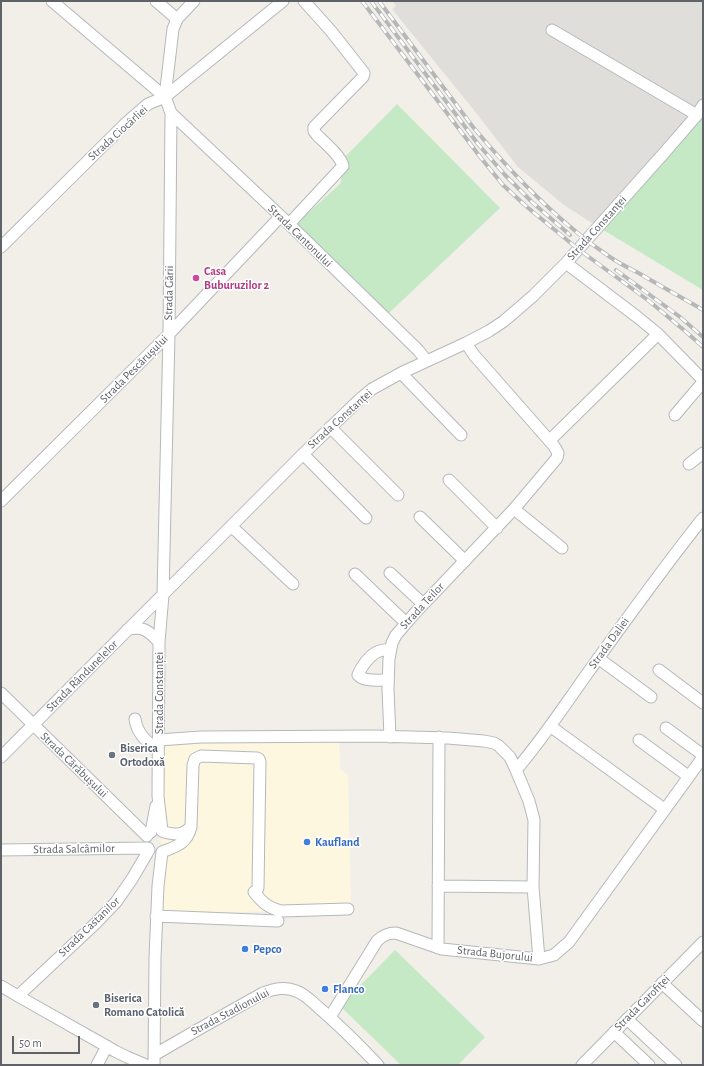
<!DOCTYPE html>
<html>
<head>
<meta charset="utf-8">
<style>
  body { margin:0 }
  #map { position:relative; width:704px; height:1066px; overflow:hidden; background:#f1efe8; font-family:"Alegreya Sans",sans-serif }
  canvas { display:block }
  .frame { position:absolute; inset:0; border:2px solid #5f6368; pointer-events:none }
  .scale { position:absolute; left:12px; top:1036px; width:68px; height:18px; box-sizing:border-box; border:2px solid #5f6368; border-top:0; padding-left:5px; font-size:12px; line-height:14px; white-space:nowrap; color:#5f6368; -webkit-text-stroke:3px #fff; paint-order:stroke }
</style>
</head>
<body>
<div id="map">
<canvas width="704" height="1066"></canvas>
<div class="frame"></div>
<div class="scale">50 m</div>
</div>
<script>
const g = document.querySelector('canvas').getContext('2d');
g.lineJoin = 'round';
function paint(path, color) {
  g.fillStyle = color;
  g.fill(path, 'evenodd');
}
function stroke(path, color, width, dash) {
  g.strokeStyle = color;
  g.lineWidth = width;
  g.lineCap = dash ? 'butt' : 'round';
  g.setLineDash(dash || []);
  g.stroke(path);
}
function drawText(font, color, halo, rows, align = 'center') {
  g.font = font + ' "Alegreya Sans",sans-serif';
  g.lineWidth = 3;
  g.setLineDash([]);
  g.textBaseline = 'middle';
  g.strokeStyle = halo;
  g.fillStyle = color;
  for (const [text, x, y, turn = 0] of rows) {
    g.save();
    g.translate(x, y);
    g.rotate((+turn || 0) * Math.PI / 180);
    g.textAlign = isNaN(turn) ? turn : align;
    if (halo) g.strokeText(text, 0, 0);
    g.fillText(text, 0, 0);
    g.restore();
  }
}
paint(new Path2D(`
  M339 740 340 769 348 775 351 909 163 914 158 745Z`), '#fef7e0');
paint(new Path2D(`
  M392 1H703V95L688 118 595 225 564 205 518 167 473 109 392 9 396 6Z`), '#e0deda');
paint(new Path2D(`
  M703 95V290L595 225 688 118Z
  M397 104 500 208 389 313 294 226 341 183 343 159Z
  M395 950 485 1037 458 1065H401L340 1006Z`), '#c5e8c5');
const minor = new Path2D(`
  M52 1 165 97
  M156 1 177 19
  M552 30 697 115
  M171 113 289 224 418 350 427 361
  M289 224 343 166C341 156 324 142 317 135L314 131V127L363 77 364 73 331 31 304 1
  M1 247 124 125 148 104 165 97 182 83 283 1
  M566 263 636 316 658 334 703 380
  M401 373 461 435
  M675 415 703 382
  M330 427 398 495
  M550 440 658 334
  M303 454 366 518
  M689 464 703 453
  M449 480 497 528
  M1 501 169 334 280 217
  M514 509 562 548
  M420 517 465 561
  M231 526 293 584
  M390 573 423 604
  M355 574 406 623
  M127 630C142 625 149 631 159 642
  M598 658 651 697
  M659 670 703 703
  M388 680C379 680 364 682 358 675 361 667 369 656 377 652 381 650 386 650 390 649
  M1 693 147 836
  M135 719C137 734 147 742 158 750
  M550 726 664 809
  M666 728 703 755
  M390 737 388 689 389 659 392 643 396 635 415 613 514 509 557 458 558 453 554 446 474 355 466 343
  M159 740 201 737 374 736 448 738 484 741 494 743 499 746 510 757 516 770 529 801 534 820 533 887 539 959
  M639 740 688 776
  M1 757 303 454 359 400 372 389 401 373 466 343 489 331 504 321 533 296 566 263 664 153 697 115 703 105
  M516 770C542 740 564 706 587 674 625 621 663 568 703 518
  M162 831 158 796 159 642 163 595 169 334 171 113 165 97 173 29 177 19 194 1
  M151 832 156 806
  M164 832C176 835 181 836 191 827
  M1 850 148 848
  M164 851C179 846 187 842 191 827L193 765 195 759 201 756 257 758 259 759 260 762 258 888 256 892H254C262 902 268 908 281 911L348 909
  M438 886 533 887
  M156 916 278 921
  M438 948 439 737
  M662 983 703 1021
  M1 986 18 996 115 1051 127 1057 146 1065
  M18 996 96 923 116 902 132 879 149 850
  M330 1017 377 941C383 935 388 933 396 933L442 949 539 959 554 955 569 942 703 757
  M627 1019 676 1065
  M614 1032 649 1065
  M154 1055 199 1029 263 993C274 989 285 986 296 991 305 994 311 1001 318 1007 339 1025 359 1045 378 1065
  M97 1065 107 1046
  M154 1065 155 958 158 886 162 852
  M582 1065 703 942`);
stroke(minor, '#b5b8bc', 13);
stroke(minor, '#fff', 11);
const rail = new Path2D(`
  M362 1 481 158 503 185 527 207 578 249 649 301 685 331 703 347
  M371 1 478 144 505 175 533 203 570 235
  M379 1 473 127C513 175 558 222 610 257 620 264 631 269 642 275 662 287 683 298 703 310
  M616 270 680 317 703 337`);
stroke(rail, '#b6b7b8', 4);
stroke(rail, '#fff', 2.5, [8]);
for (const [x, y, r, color] of [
  [196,278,4,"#d1479c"],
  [112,755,4,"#6b7280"],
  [307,842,4,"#3f7fe0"],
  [245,949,4,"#3f7fe0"],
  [325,989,4,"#3f7fe0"],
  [96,1005,4,"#6b7280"]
]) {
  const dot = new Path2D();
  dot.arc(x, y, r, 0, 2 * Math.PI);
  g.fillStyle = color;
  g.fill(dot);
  stroke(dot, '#fff', 1.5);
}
drawText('12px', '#5f6368', '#fff', [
  ["Strada Ciocârliei",118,133,-42],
  ["Strada Constanței",597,228,-48],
  ["Strada Cantonului",300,236,44],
  ["Strada Gării",169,293,-89],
  ["Strada Pescărușului",134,369,-45],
  ["Strada Constanței",340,419,-42],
  ["Strada Teilor",422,606,-47],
  ["Strada Daliei",609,643,-54],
  ["Strada Rândunelelor",82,676,-45],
  ["Strada Constanței",159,693,-90],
  ["Strada Cărăbușului",74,765,44],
  ["Strada Salcâmilor",74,849,-1],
  ["Strada Castanilor",89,927,-44],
  ["Strada Bujorului",495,954,6],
  ["Strada Garofiței",642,1003,-45],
  ["Strada Stadionului",230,1012,-28]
]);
drawText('bold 12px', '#b23c85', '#fff', [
  ["Casa",204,271],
  ["Buburuzilor 2",204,285]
], 'left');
drawText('bold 12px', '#5b616d', '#fff', [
  ["Biserica",120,748],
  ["Ortodoxă",120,762],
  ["Biserica",104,998],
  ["Romano Catolică",104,1012]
], 'left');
drawText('bold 12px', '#366cbe', '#fff', [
  ["Kaufland",315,842],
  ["Pepco",253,949],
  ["Flanco",333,989]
], 'left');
</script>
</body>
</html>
